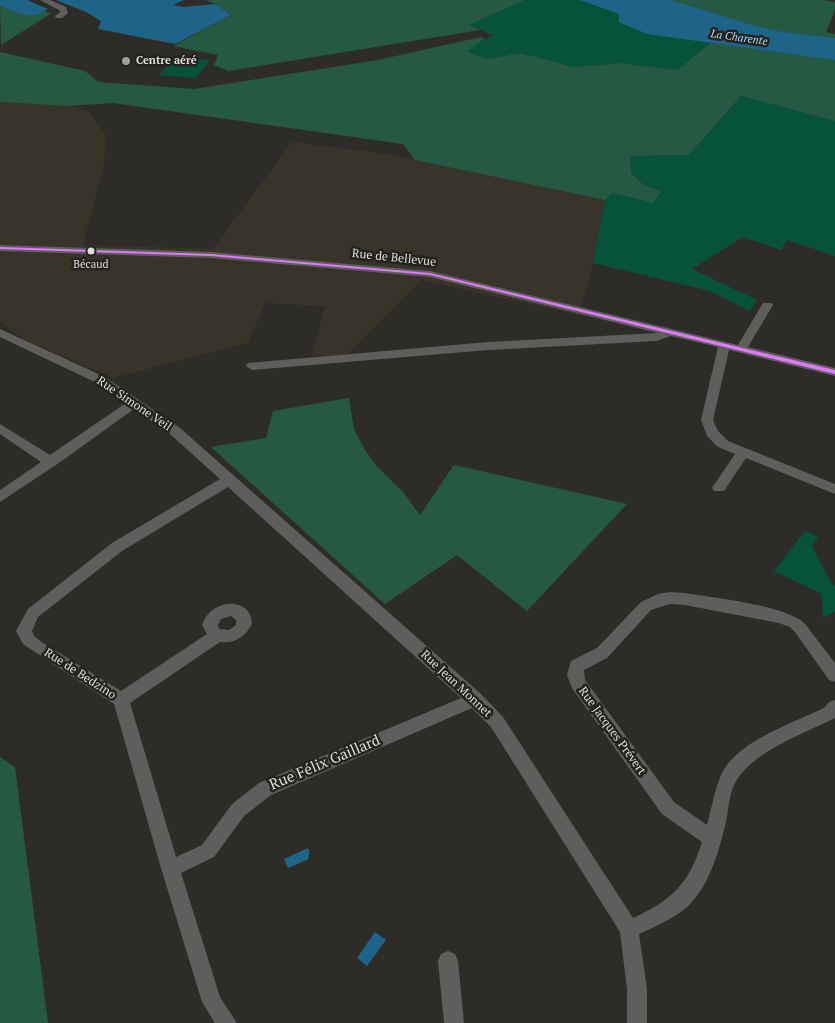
<!DOCTYPE html>
<html>
<head>
<meta charset="utf-8">
<style>
  body { margin:0 }
  canvas { display:block; background:#2e2c29 }
</style>
</head>
<body>
<canvas width="835" height="1023"></canvas>
<script>
const g = document.querySelector('canvas').getContext('2d');
g.lineJoin = 'round';
function paint(path, color) {
  g.fillStyle = color;
  g.fill(path, 'evenodd');
}
function stroke(path, color, width, dash) {
  g.strokeStyle = color;
  g.lineWidth = width;
  g.lineCap = dash ? 'butt' : 'round';
  g.setLineDash(dash || []);
  g.stroke(path);
}
function drawText(font, color, halo, rows, align = 'center') {
  g.font = font + ' "PT Serif",serif';
  g.lineWidth = 5;
  g.setLineDash([]);
  g.textBaseline = 'middle';
  g.strokeStyle = halo;
  g.fillStyle = color;
  for (const [text, x, y, turn = 0] of rows) {
    g.save();
    g.translate(x, y);
    g.rotate((+turn || 0) * Math.PI / 180);
    g.textAlign = isNaN(turn) ? turn : align;
    if (halo) g.strokeText(text, 0, 0);
    g.fillText(text, 0, 0);
    g.restore();
  }
}
paint(new Path2D(`
  M0 102 68 106 89 112 106 135 104 164 83 245 213 249 292 142 389 154 605 200 593 263 579 315 421 280 347 355 312 356 325 306 265 303 248 343 113 378 25 340 0 322Z`), '#38342a');
paint(new Path2D(`
  M525 0H600L713 41 677 70 620 63 574 67 521 53 486 59 466 51 493 35 468 25Z
  M175 57 210 60 196 78 159 75Z
  M741 96 835 121V256L787 240 781 250 743 237 692 269 757 300 750 311 710 291 593 263 605 200 612 193 653 203 662 191 644 185 631 173 630 156 689 155Z
  M805 531 818 537 812 546 831 583 835 585V612L823 618 822 594 774 571Z`), '#06523a');
paint(new Path2D(`
  M205 0H525L469 25 480 30 228 71 214 65 218 55 173 46 231 15 216 4Z
  M600 0H823L835 2V10L826 32 835 34V121L741 96 689 155 630 156 631 173 644 185 662 191 653 203 612 193 605 200 415 160 403 144 113 103 68 106 0 102V52L85 71 98 82 194 89 378 60 481 37 485 39 467 51 486 59 521 53 574 67 620 63 677 70 713 41Z
  M0 3 52 13 1 45Z
  M349 398 354 429 365 450 376 465 403 492 420 515 454 465 627 504 527 611 457 555 385 604 211 447 266 438 273 411Z
  M0 757 15 767 48 1023H0Z`), '#255944');
paint(new Path2D(`
  M0 0H27L48 9C31 22 18 13 0 5Z
  M56 0H184L173 5 183 7 216 4 231 15 175 44 98 29 101 21 86 12Z
  M580 0H671L755 26 782 32 835 38V60L647 34 619 22V14Z
  M308 848 310 853 308 856 309 859 288 868 284 859Z
  M375 932 386 940 367 966 357 958Z`), '#1e6489');
paint(new Path2D(`
  M40 0H50L66 7 68 13 62 18H56L55 16 60 12 59 10Z
  M0 245 211 252 430 271 738 345 763 303H771L773 305 748 347 835 368V376L729 350 713 420 718 431 728 441 835 484V494L746 458 724 491H714L712 488 735 454 718 447 707 436 701 420 718 347 671 336 656 341 488 350 252 370 246 366 248 363 488 342 658 333 430 277 211 258 0 251Z
  M0 329 105 377 180 428 481 694 503 717 633 918C672 900 689 884 702 842L662 814 572 688 567 675 571 661 597 648 641 602 658 594 670 592 685 593C713 598 787 605 805 624L835 663V682L829 680 795 632 790 627 779 623 685 605 670 604 651 610 607 658 584 670 585 680 674 802 707 825C712 808 714 790 722 773 738 741 793 723 824 708L829 702 835 700V718C805 733 757 750 738 778 729 790 729 808 726 822 719 851 709 888 686 908 672 919 655 927 639 934L647 989V1023H627V989L620 932 491 727 472 708 271 795 244 816 214 857 181 873 220 997 237 1023H215L202 1002 161 868 114 704 23 644 16 631 28 609 112 543 220 479 170 434 134 409 56 465 0 502V490L41 462 0 434V424L50 455 126 403 97 383 0 337ZM228 487 461 698 259 783 232 804 202 845 176 857 130 703 220 642C235 644 245 637 252 624 251 596 211 598 202 625L207 634 121 691 43 643 34 636 32 631 38 617 122 551ZM231 616 236 620V625L229 630 219 629 218 625 221 619Z
  M448 951 455 954 458 961 464 1023H444L438 961 441 954Z`), '#5f5e5c');
paint(new Path2D(`
  M0 247 211 254 430 273 835 370V374L430 275 211 256 0 249Z`), '#dd7af7');
for (const [x, y, r, color] of [
  [126,61,5,"#a09f9c"],
  [91,251,4.5,"#deddda"]
]) {
  const dot = new Path2D();
  dot.arc(x, y, r, 0, 2 * Math.PI);
  g.fillStyle = color;
  g.fill(dot);
  stroke(dot, '#25231f', 2);
}
drawText('italic 11px', '#abd6f3', '#25231f', [
  ["La Charente",739,38,8]
]);
drawText('bold 11px', '#deddda', '#25231f', [
  ["Centre aéré",136,61]
], 'left');
drawText('11px', '#deddda', '#25231f', [
  ["Bécaud",91,265]
]);
drawText('12px', '#deddda', '#25231f', [
  ["Rue de Bellevue",394,258,6],
  ["Rue Simone Veil",134,404,34],
  ["Rue de Bedzino",80,674,33],
  ["Rue Jean Monnet",456,684,43],
  ["Rue Jacques Prévert",612,731,54]
]);
drawText('15px', '#deddda', '#25231f', [
  ["Rue Félix Gaillard",325,763,-23]
]);
</script>
</body>
</html>
